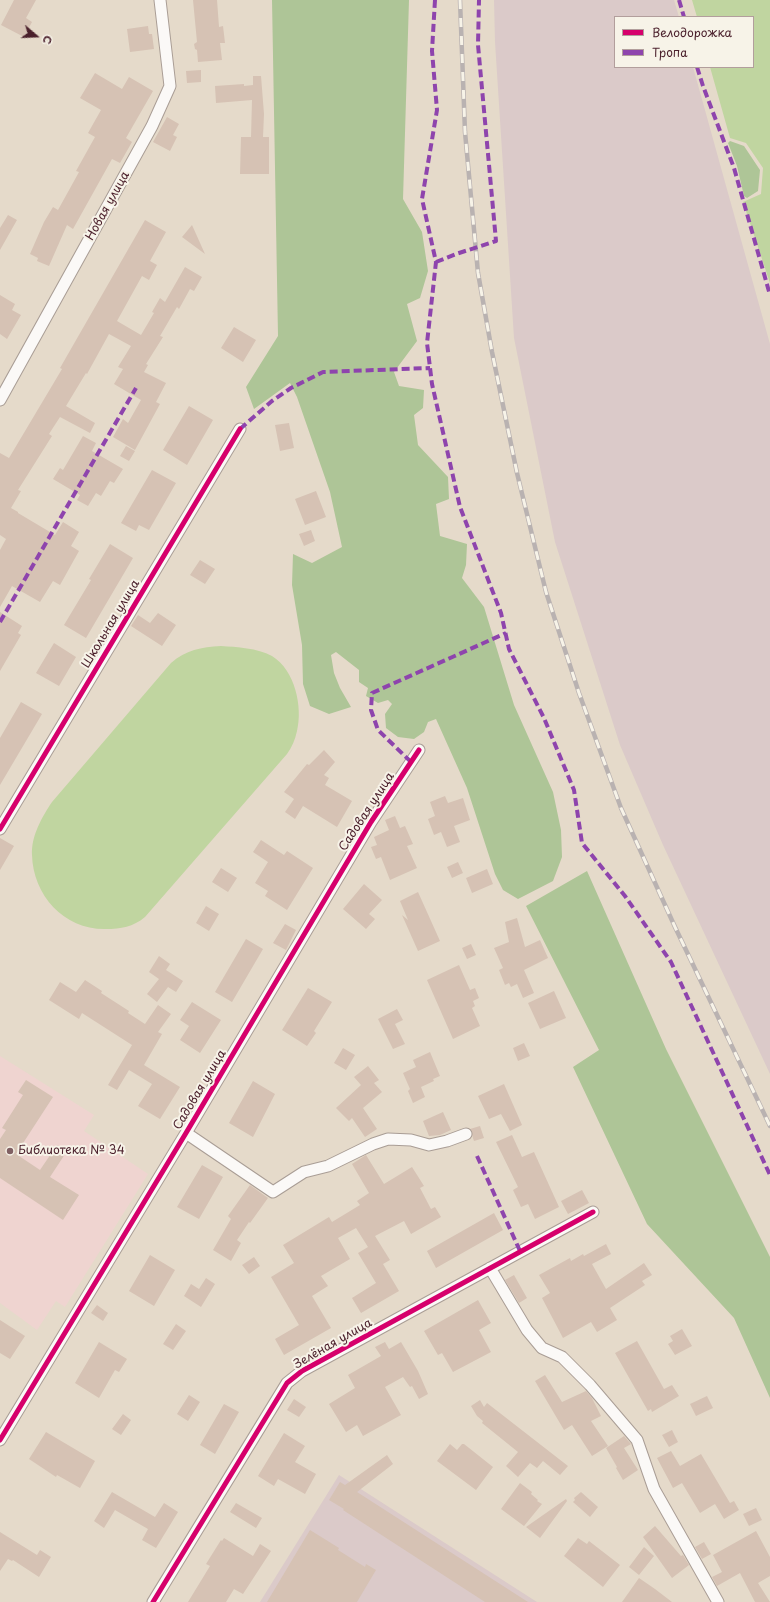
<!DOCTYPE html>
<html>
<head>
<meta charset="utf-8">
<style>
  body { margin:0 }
  #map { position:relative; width:770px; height:1602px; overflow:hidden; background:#e5daca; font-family:"Playpen Sans",sans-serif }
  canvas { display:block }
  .legend { position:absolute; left:614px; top:16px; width:140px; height:52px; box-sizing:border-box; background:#f7f3e8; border:1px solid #b29e9c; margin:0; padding:5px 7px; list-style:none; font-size:12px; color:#4a1f2b }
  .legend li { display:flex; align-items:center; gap:8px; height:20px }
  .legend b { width:20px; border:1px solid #b29e9c }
  .north { position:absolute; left:16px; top:16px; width:40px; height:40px; -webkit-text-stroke:3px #f7f3e8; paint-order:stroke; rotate:109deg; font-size:11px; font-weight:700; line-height:16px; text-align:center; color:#4a1f2b }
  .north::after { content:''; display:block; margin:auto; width:14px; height:18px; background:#4a1f2b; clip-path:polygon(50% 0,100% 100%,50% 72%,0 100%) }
</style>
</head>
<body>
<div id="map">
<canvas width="770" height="1602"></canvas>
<ul class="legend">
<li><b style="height:5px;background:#d6006c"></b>Велодорожка</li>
<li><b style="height:5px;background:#8e44ad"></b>Тропа</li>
</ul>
<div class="north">С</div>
</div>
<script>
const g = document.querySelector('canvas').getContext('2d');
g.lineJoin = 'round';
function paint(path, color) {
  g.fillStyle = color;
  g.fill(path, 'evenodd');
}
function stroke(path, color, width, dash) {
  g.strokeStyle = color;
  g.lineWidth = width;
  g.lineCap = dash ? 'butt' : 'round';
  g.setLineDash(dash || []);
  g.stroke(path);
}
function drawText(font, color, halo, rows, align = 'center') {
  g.font = font + ' "Playpen Sans",sans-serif';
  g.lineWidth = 4;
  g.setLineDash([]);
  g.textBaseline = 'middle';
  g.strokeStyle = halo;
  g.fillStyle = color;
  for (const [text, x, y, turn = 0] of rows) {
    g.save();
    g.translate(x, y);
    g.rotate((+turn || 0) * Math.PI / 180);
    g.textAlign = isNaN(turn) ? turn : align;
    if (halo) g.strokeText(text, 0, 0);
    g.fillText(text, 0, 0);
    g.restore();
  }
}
paint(new Path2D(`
  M0 1056 94 1115 84 1131 148 1174 65 1307 56 1301 37 1330 0 1303Z`), '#efd4d0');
paint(new Path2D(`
  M494 0H674L679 17H615V67H693L770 344V1074L663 845 620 745 555 542 514 338 495 42Z
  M339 1475 537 1602H260Z`), '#dbcac9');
paint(new Path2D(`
  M692 0H770V283L743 202 761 194 763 168 746 143 730 138 710 67H753V17H697Z
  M221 646C237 647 257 648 272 656 295 670 303 707 297 731 295 740 292 747 287 754L145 917C133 927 121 929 106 929 65 930 33 896 32 855 31 836 42 817 52 802L171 663C186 650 201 647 221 646Z`), '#c0d5a0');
paint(new Path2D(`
  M272 0H409L403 199 422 232 428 271 420 298 407 304 417 341 394 372 399 386 424 390 423 408 414 415 418 445 448 477 449 499 436 504 440 536 467 544 466 565 462 578 484 607 514 705 553 792 561 830 562 857 553 881 518 899 503 890 495 874 467 788 436 719 428 722 424 732 414 739 398 737 386 728 385 714 392 704 388 700 378 703 366 696 368 688 359 682V670L336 652 331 655 334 673 340 688 351 707 329 714 310 706 303 684 302 645 292 585 293 554 312 563 342 547 330 492 297 397 290 383 254 409 246 387 278 336Z
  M730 141 744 146 760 170 758 191 747 198 744 196 737 166 728 143Z
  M587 871 666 1049 770 1257V1398L734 1318 647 1224 573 1067 599 1050 526 906Z`), '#aec597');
paint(new Path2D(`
  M14 0H36L26 18 32 22 24 37 1 25Z
  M193 0H217L219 27 223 26 225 43H220L222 60 198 62 197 50 195 49 194 44 197 42Z
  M148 26 149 34H152L154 49 130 52 127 29Z
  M201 70V82L187 83 186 71Z
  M95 73 122 89 129 77 153 91 126 138 132 142 120 163 112 159 73 229 67 225 49 266 37 261 38 258 30 254 44 222 53 207 58 210 79 172 76 171 95 137 88 133 101 110 80 98Z
  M253 76H261L264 114 263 137H269V174H240L241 137H251L252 100 216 103 215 86 244 84V86L253 85Z
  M167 117 179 124 173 135 177 137 170 151 153 142Z
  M8 215 17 220 0 250V228Z
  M145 220 166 232 150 261 157 265 149 280 142 276 117 321 141 335 154 313 152 312 160 298 165 302 185 267 202 277 194 291 190 289 179 309 177 307 160 336 163 337 146 364 148 365 144 372 166 383 156 402 160 404 135 450 113 437 123 419 128 423 141 400 114 384 123 369 118 367 131 346 109 334 87 374 86 373 66 406 95 423 90 433 60 417 49 434 52 436 18 490 21 491 11 508 18 512V513L55 535 63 522 79 532 71 546 79 551 60 585 53 581 40 602 12 586 0 607V550L6 539 0 535V453L9 458 62 369 60 368Z
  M192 225 205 254 182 237Z
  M0 295 15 304 12 310 21 315 7 339 0 334Z
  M234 327 256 340 243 362 221 348Z
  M189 406 213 420 187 465 163 450Z
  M289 423 294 448 280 451 275 425Z
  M83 436 96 443 92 451 123 469 114 483 110 481 101 496 96 493 88 506 77 500 80 495 53 479 60 468 63 470Z
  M126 446 135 451 129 461 120 456Z
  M152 470 176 483 149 530 139 525 136 531 121 523Z
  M316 491 326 517 305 525 295 499Z
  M311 530 315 541 304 546 299 534Z
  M110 544 133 558 86 638 64 625 91 580 89 579Z
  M200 560 215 569 205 584 190 575Z
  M0 612 22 626 18 633 21 635 0 671Z
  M158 613 176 625 162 646 131 626 138 615 150 623Z
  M54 643 76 657 59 686 36 673Z
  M21 702 42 714 0 785V738Z
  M324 750 335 762 324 775 329 778 325 785 352 801 337 827 303 806 295 819 285 812 294 799 284 792 307 764 309 765Z
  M445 796 448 803 463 798 470 820 454 826 460 842 447 847 441 832 434 835 428 819 435 816 430 802Z
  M395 816 400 828 405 826 413 844 407 846 417 868 390 880 381 857 376 859 371 847 377 845 374 837 389 830 385 820Z
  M0 838 14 846 0 870Z
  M261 840 284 855 287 851 313 868 287 910 265 896 268 891 255 883 268 862 253 852Z
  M458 862 463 873 452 878 447 867Z
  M221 868 237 878 228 892 212 882Z
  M487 869 493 884 472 893 466 878Z
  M364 884 382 900 369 914 375 919 366 929 343 909Z
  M418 892 440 941 418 951 402 915 408 920 400 901Z
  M206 906 219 914 209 931 196 923Z
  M517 918 525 947 540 940 548 958 524 970 534 993 523 998 517 984 511 987 509 983 505 985 499 970 503 968 494 948 509 942 505 922Z
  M285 924 296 930 286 950 273 943Z
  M246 939 263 949 232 1002 215 992Z
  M471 944 476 955 467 959 462 948Z
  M159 956 170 964 166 970 183 981 176 992 168 987 157 1002 147 994 159 979 149 972Z
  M459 965 470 990 475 988 479 998 473 1001 475 1006 472 1008 480 1026 453 1039 427 980Z
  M85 980 102 991 101 993 129 1011 128 1013 145 1024 158 1005 171 1014 158 1032 162 1034 144 1065 180 1087 160 1119 138 1106 152 1084 129 1070 117 1090 108 1085 132 1045 82 1013 79 1019 49 1000 60 982 76 992Z
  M308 988 332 1002 314 1031 316 1033 307 1046 282 1030Z
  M554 991 566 1018 540 1029 528 1003Z
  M192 1002 221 1020 200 1053 180 1040 189 1026 180 1020Z
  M397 1009 403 1020 395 1024 405 1044 393 1049 378 1019Z
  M524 1043 530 1056 518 1061 513 1048Z
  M343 1048 355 1055 346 1070 334 1063Z
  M430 1052 440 1076 433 1079 434 1081 421 1087 425 1097 413 1103 408 1091 410 1089 403 1073 416 1067 413 1060Z
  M368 1066 379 1080 374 1083 382 1092 363 1108 377 1129 365 1137 352 1118 349 1121 336 1108 361 1085 354 1077Z
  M26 1080 53 1097 16 1154 40 1170 57 1145 67 1151 50 1177 79 1195 63 1220 0 1178V1139L6 1130 2 1128 23 1095 18 1092Z
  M253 1081 275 1094 253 1137 229 1123Z
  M504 1084 522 1125 510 1131 501 1114 489 1119 478 1096Z
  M443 1112 451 1130 440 1135 429 1136 423 1121Z
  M480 1126 484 1138 474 1141 470 1129Z
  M512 1135 522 1157 534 1152 559 1207 535 1219 528 1204 521 1207 513 1190 518 1187 496 1142Z
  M366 1155 384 1184 412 1167 424 1186 420 1188 431 1209 435 1207 441 1217 411 1234 404 1221 375 1236 390 1260 383 1264 399 1291 361 1313 352 1298 376 1283 358 1253 368 1247 356 1228 338 1238 350 1259 321 1276 328 1286 312 1296 331 1328 284 1355 275 1339 299 1325 271 1277 294 1263 283 1245 329 1217 332 1222 360 1205 357 1201 369 1193 352 1164Z
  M202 1165 223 1177 199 1219 177 1207Z
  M250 1185 268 1198 250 1223 249 1222 237 1240 241 1243 231 1261 213 1250 231 1219 228 1216Z
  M582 1190 589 1203 568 1214 561 1201Z
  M494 1213 503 1230 436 1268 427 1251Z
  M606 1244 611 1254 592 1264 606 1289 644 1263 652 1275 642 1281 645 1285 610 1308 617 1320 597 1332 591 1322 563 1338 542 1298 550 1293 539 1275 570 1258 571 1261 583 1254 584 1256Z
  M150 1255 175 1270 154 1306 129 1291Z
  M254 1257 260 1266 249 1274 242 1265Z
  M514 1275 527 1298 519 1303 505 1280Z
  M206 1278 215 1284 201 1307 184 1296 191 1284 199 1289Z
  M478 1300 491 1323 479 1330 491 1352 453 1372 442 1353 438 1355 424 1331Z
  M97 1305 108 1313 103 1321 91 1313Z
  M0 1320 25 1336 10 1359 0 1353Z
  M176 1324 186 1331 173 1350 163 1344Z
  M682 1329 692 1346 675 1355 668 1344 673 1341 670 1336Z
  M637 1341 664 1389 672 1385 679 1396 652 1412 651 1409 648 1411 615 1353Z
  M99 1342 127 1359 119 1372 115 1370 99 1398 75 1383Z
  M385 1342 389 1349 401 1342 418 1371 428 1394 419 1399 412 1386 410 1387 403 1377 385 1387 401 1415 363 1436 357 1425 346 1432 329 1404 355 1388 348 1375 381 1356 375 1347Z
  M545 1375 562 1402 586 1391 592 1398 601 1416 591 1421 608 1446 592 1456 572 1425 564 1430 535 1381Z
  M189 1395 200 1402 188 1421 177 1414Z
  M707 1396 713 1408 696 1416 690 1404Z
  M294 1399 306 1407 299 1417 287 1410Z
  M480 1400 484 1407 487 1403 568 1466 560 1475 543 1461 537 1468 530 1463 518 1477 506 1466 518 1452 482 1423 483 1421 477 1416 471 1406Z
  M224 1404 239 1412 215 1454 200 1445Z
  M123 1414 131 1420 121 1435 112 1429Z
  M672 1430 678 1442 669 1447 662 1435Z
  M46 1432 95 1461 80 1488 57 1475 56 1477 29 1459Z
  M284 1433 305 1446 295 1462 316 1474 305 1494 278 1479 274 1486 258 1476Z
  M624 1436 631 1444 624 1448 638 1470 623 1480 616 1468 617 1467 606 1448Z
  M450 1444 457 1450 462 1444H464L493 1467 476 1490 437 1461Z
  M671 1451 680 1466 701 1454 730 1503 734 1501 739 1510 724 1519 715 1504 700 1513 682 1483 673 1488 657 1458Z
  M387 1455 393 1464 357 1492 528 1602H485L343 1510 344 1509 329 1500 340 1482 345 1485Z
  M520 1483 532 1492 531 1494 538 1500 537 1501 542 1504 524 1526 501 1509Z
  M112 1492 155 1517 164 1503 178 1512 156 1548 142 1540 148 1529 115 1510 104 1528 94 1521Z
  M581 1492 598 1507 590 1517 573 1502 575 1500 574 1498Z
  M566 1499 567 1501 540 1538 526 1527Z
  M236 1503 262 1518 256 1528 230 1512Z
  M756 1508 762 1520 749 1526 743 1514Z
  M655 1526 681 1556 683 1555 689 1565 672 1578 643 1537Z
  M310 1530 339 1548 338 1550 365 1567 366 1564 376 1570 357 1602H267Z
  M756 1531 770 1557V1576L758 1583 770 1602H755L740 1573 717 1586 712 1577 722 1572 713 1555Z
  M0 1532 37 1555 40 1550 51 1557 39 1577 13 1560 12 1561 8 1559 0 1571Z
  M224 1538 253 1556 260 1544 271 1551 243 1594 234 1589 226 1602H188L210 1566 206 1564 221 1540 222 1541Z
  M578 1538 587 1544 589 1541 620 1565 603 1587 564 1556Z
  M704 1542 711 1554 702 1559 695 1547Z
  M644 1547 654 1556 639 1575 629 1567Z
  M639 1578 655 1589 672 1602H622Z`), '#d6c2b4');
const minor = new Path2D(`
  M0 400 152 126 170 86 160 0
  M0 829 240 429
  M186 1133 273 1192 304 1172 328 1166 373 1144 388 1139 411 1140 429 1145 447 1141 466 1134
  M490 1268 527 1330 542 1348 562 1357 590 1385 637 1440 654 1489 718 1602
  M0 1440 186 1133 371 822 419 750
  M153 1602 287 1383 302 1371 593 1212`);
stroke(minor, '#a99d95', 13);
stroke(minor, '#fbf9f7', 11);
const rail = new Path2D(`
  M460 0 465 132 478 273 492 352 517 473 546 592 579 693 621 808 675 927 770 1126`);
stroke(rail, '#b9b2b1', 4.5);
stroke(rail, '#f7f3e8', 3, [9]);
stroke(new Path2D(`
  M435 0 432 51 437 110 422 199 436 262 427 343 432 384 460 507 501 613 509 649 544 718 574 790 582 843 625 896 671 962 770 1175
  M679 0 684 17
  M697 67 703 86 734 168 770 295
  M436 262 456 254 496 241 478 45 479 0
  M240 429 272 401 291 388 323 372 430 368
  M0 622 136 388
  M411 762 378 730 371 710 372 693 506 633
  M477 1156 520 1251`), '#8e44ad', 4, [8, 4]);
stroke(new Path2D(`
  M0 829 240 429
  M0 1440 186 1133 371 822 419 750
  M153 1602 287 1383 302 1371 593 1212`), '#d6006c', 5);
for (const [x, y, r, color] of [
  [10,1151,4,"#806063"]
]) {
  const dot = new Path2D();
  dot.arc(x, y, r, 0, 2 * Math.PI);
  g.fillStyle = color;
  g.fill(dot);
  stroke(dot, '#f7f3e8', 1.5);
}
drawText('12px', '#4a1f2b', '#f7f3e8', [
  ["Новая улица",108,206,-61],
  ["Школьная улица",111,624,-59],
  ["Садовая улица",367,812,-57],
  ["Садовая улица",200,1090,-59],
  ["Зелёная улица",333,1344,-30]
]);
drawText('12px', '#4a1f2b', '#f7f3e8', [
  ["Библиотека № 34",18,1151]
], 'left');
</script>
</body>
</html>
